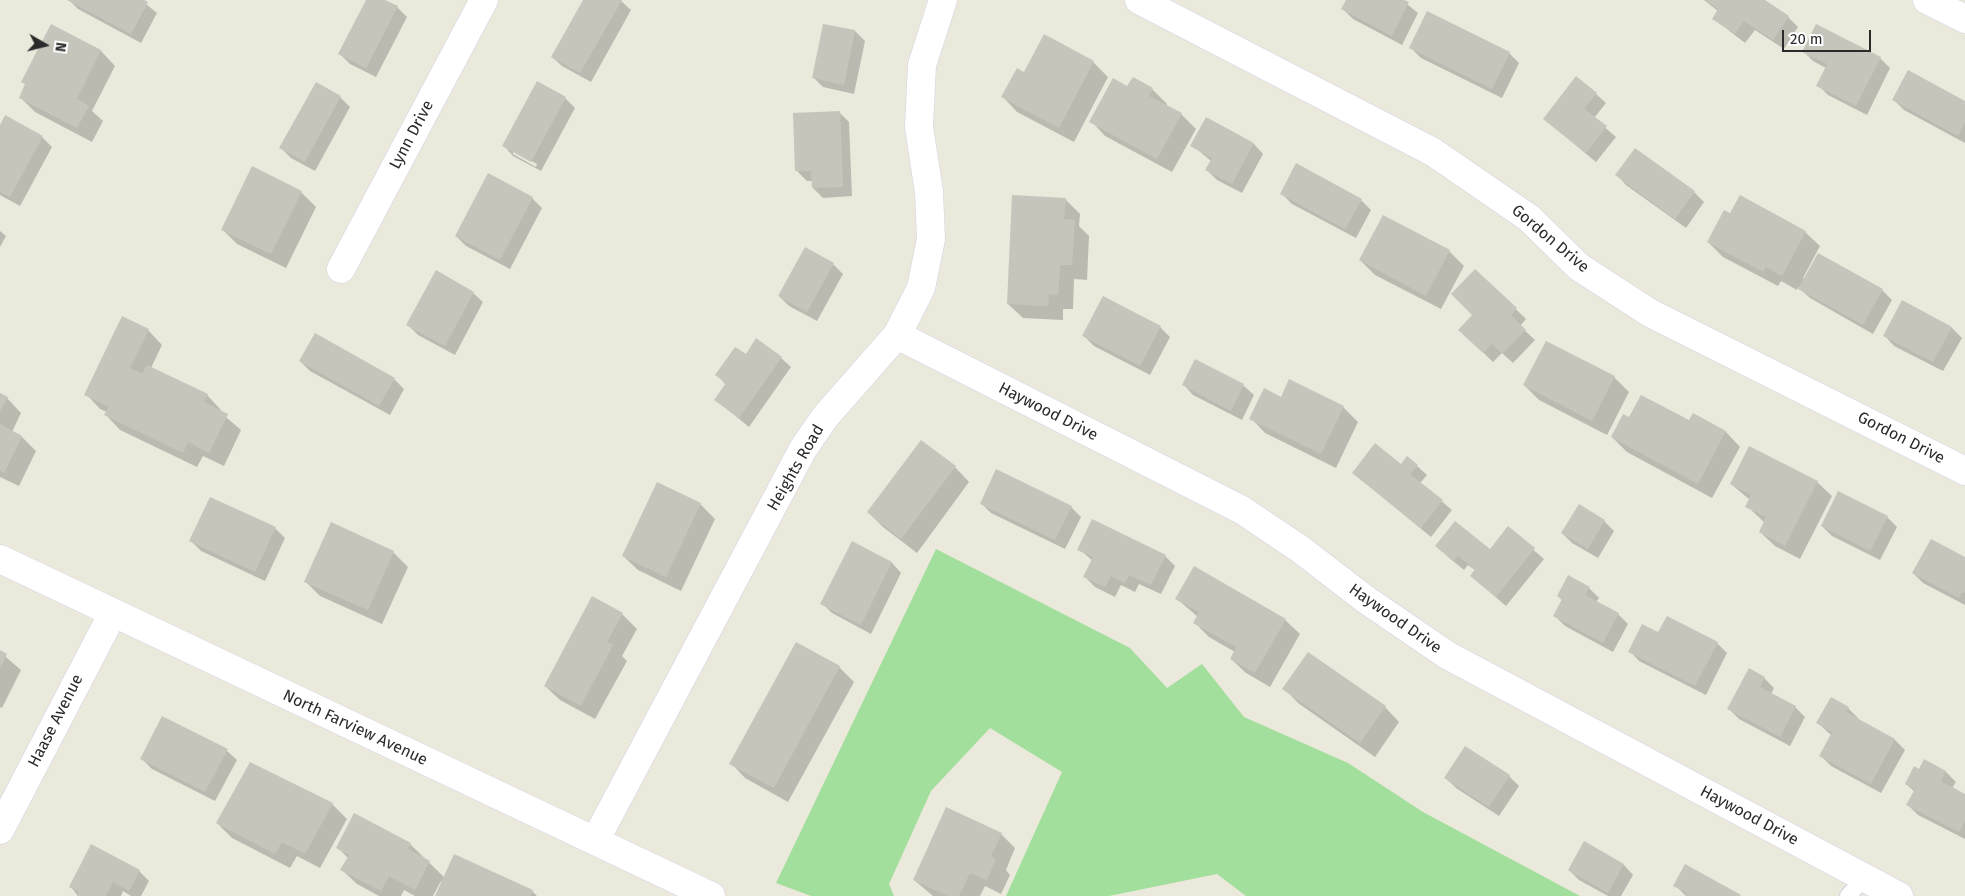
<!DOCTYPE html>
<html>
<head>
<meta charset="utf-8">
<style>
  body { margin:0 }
  #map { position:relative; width:1965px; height:896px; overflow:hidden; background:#ebe8dc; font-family:"Fira Sans",sans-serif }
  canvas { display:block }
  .north { position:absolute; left:20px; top:20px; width:50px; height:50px; -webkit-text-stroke:4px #fff; paint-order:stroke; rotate:98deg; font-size:14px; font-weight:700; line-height:20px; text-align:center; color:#2a2a2a }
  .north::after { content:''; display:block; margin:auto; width:18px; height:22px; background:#2a2a2a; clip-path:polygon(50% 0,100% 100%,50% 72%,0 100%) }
  .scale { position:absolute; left:1782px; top:30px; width:89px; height:22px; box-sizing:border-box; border:2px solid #2a2a2a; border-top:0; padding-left:6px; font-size:15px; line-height:18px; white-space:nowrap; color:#2a2a2a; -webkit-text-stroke:4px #fff; paint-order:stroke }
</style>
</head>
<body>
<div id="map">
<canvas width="1965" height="896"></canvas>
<div class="north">N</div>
<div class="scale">20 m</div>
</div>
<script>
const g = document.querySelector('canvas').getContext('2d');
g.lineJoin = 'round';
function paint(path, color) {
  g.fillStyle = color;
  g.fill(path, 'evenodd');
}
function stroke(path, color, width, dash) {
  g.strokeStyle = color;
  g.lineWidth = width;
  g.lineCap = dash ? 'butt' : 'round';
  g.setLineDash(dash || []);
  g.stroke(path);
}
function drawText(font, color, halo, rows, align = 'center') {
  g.font = font + ' "Fira Sans",sans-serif';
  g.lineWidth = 5;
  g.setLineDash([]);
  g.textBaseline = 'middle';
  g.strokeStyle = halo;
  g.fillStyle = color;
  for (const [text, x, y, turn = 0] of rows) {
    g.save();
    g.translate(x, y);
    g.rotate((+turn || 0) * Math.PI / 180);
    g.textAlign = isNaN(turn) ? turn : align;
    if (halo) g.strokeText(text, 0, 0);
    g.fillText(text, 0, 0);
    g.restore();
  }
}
paint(new Path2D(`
  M936 549 1130 648 1167 688 1202 664 1244 717 1348 763 1423 812 1580 896H1246L1217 874 1109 896H1006L1062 772 990 728 931 791 889 884 894 896H811L776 883Z`), '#a3df9c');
paint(new Path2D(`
  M69 0H141L157 13 141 43 78 9Z
  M368 0H383L397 7 407 17 376 77 350 64 340 54Z
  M584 0H620L631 10 591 82 562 66 552 57Z
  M1348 0H1402L1418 13 1402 45 1353 19 1343 9Z
  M1704 0H1762L1788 17 1798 27 1784 49 1755 30 1745 43 1714 19 1718 11Z
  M1428 13 1509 53 1519 63 1502 98 1421 58 1411 48Z
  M51 25 101 51 115 66 92 111 103 121 92 142 35 112 20 97 26 85 22 81Z
  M824 25 855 31 865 41 854 94 823 87 813 77Z
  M1803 51 1880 58 1890 68 1867 115 1828 95 1818 85 1826 68 1813 61Z
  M1093 62 1108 77 1074 142 1017 112 1003 97 1024 74Z
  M538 83 565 98 575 108 541 171 513 156 504 146ZM513 151 537 164 536 167 513 154Z
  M1128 87 1152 89 1167 104 1166 106 1181 114 1196 129 1172 172 1105 136 1091 121Z
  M1596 94 1606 103 1594 118 1616 137 1596 162 1544 119Z
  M340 97 350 107 315 171 291 158 281 148Z
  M1894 100 1965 102V143L1904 110Z
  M839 112 849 122 852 196 823 198 813 188V181H807L797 171Z
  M0 128 42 137 52 147 20 206 0 195Z
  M1254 144 1263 154 1242 193 1217 180 1207 170 1211 161 1192 145Z
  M1635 150 1694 192 1704 202 1686 228 1626 185 1617 175Z
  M301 192 316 207 286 268 237 244 223 230Z
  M1282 194 1361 200 1371 210 1356 238 1292 204Z
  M532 198 542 208 510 269 466 246 456 236Z
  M1065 199 1080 214 1079 226 1089 236 1087 280 1074 279 1073 309H1063V320L1023 318 1008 304Z
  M1731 215 1805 232 1820 246 1803 278 1805 279 1882 290 1892 300 1873 334 1810 298 1798 287 1797 290 1781 281 1778 286 1723 257 1708 242Z
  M0 231 6 236 0 247Z
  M806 249 833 264 843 274 817 321 789 306 779 296Z
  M1449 251 1464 266 1441 309 1375 275 1360 260Z
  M1475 270 1526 319 1520 326 1535 340 1513 363 1502 353 1493 362 1460 330 1474 315Z
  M473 293 483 302 455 355 418 335 408 325Z
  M1902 302 1952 328 1962 338 1943 371 1894 346 1885 336Z
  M1160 327 1170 337 1150 375 1094 346 1084 336Z
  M148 330 162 345 151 368 207 395 221 410 220 412 241 430 224 466 203 456 197 467 120 430 106 415 107 412 100 409 86 394Z
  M315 335 394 379 404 389 390 415 310 371 300 361Z
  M781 358 791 367 749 427 716 400 726 385 717 375Z
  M1196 361 1244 386 1254 395 1242 420 1193 395 1184 385Z
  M1614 377 1629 392 1607 435 1539 400 1524 385Z
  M1290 381 1343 407 1358 422 1336 468 1265 433 1251 418 1281 398Z
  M0 395 7 398 21 413 12 432 22 437 36 451 19 486 0 477Z
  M1694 415 1726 432 1740 447 1712 498 1627 452 1612 437 1630 419 1690 422Z
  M1402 466H1417L1427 475 1420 483 1452 510 1431 537 1353 473Z
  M955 467 969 482 917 553 883 527 868 512Z
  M1817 482 1832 496 1800 559 1775 546 1760 532 1765 523 1747 506 1750 500 1731 484Z
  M981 503 1071 507 1081 517 1065 549 991 513Z
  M700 504 715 519 681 591 638 570 623 556Z
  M1887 517 1897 527 1880 560 1832 536 1822 526Z
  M1604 521 1614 531 1598 558 1572 543 1562 533Z
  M275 528 285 538 265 581 201 551 191 541Z
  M1508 528 1544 559 1506 606 1471 576 1475 570 1468 565 1464 570 1447 556 1490 551Z
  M852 543 892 563 901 573 871 634 832 613 822 603Z
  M1079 549 1165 556 1175 566 1161 594 1139 584 1135 592 1121 585 1115 597 1095 587 1085 577 1093 561Z
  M393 552 408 567 382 624 320 596 306 582Z
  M1965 559V605L1923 583 1913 573Z
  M1589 588 1599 598 1596 602 1618 614 1628 624 1613 652 1565 626 1555 616 1563 601 1558 596Z
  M593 598 622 614 637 629 622 656 627 661 595 719 560 700 545 686Z
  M1177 599 1285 620 1300 634 1270 687 1246 673 1231 659 1235 652 1209 637 1195 623 1198 617Z
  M1659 634 1717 643 1727 653 1706 695 1639 661 1630 651Z
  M0 652 21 670 2 708 0 707Z
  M839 667 854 682 788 802 745 778 731 763Z
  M1764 678 1774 688 1771 694 1795 707 1805 717 1790 746 1739 719 1729 709Z
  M1284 688 1385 707 1399 722 1375 757 1298 703Z
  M1848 708 1858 718 1857 720 1895 740 1905 750 1881 793 1831 766 1821 756 1832 736 1818 723Z
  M227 751 237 760 215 801 152 769 142 759Z
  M1924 761 1946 772 1956 782 1952 788 1965 795V839L1918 815 1908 805 1915 792 1906 784 1919 770Z
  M1509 776 1519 786 1499 816 1456 788 1446 778Z
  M332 804 347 819 320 868 297 856 290 868 232 838 217 823Z
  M1001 834 1015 848 1006 870 1010 875 1001 894 985 886 980 896H933L914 880Z
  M1585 843 1624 865 1633 875 1621 896H1608L1579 880 1569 870Z
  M410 844 445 878 532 891 537 896H437L443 882 441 881 433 896H415L404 890 401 896H379L357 884 342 870 348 858 338 848Z
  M1686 865 1740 896H1686L1675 885Z
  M139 871 149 881 141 896H131L123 891 121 896H78L71 887Z`), '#0003');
paint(new Path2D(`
  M67 0H144L148 2 131 34Z
  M366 0H385L398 6 366 68 338 54Z
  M583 0H622L580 73 551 57Z
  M1346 0H1404L1409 2 1392 36 1341 9Z
  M1705 0H1765L1789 16 1773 40 1744 21 1735 34 1712 19 1718 9Z
  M1427 11 1510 52 1492 89 1409 48Z
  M51 24 101 50 77 99 89 106 77 128 19 98 25 84 21 82Z
  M823 24 855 30 844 85 812 78Z
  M1816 24 1881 57 1856 106 1816 86 1827 64 1802 52Z
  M1044 34 1094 61 1059 128 1001 97 1017 68 1024 72Z
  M1908 70 1965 101V123L1958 136 1892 100Z
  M1576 76 1597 93 1584 109 1607 126 1586 153 1543 119Z
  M1133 77 1153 88 1149 96 1182 113 1157 159 1089 122 1113 78 1127 86Z
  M537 81 566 97 531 162 502 146Z
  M316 82 341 96 305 162 279 148Z
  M840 111 843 187 812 188 811 171H795L793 113Z
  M5 115 43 136 10 197 0 192V125Z
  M1206 117 1254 143 1232 184 1205 170 1212 158 1190 146Z
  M1635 148 1695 191 1675 219 1615 175Z
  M1296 163 1362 199 1345 229 1280 194Z
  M252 166 302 191 271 254 221 230Z
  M488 173 533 197 500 260 455 236Z
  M1012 195 1066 198 1064 219 1075 220 1072 265H1060L1058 295 1049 294 1048 306 1007 304Z
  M1740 195 1806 231 1782 276 1766 267 1763 272 1707 242 1724 210 1730 213Z
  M1383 215 1450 250 1426 296 1359 260Z
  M805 247 834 263 807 312 778 296Z
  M1818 253 1883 289 1863 325 1798 289Z
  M1475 269 1517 308 1511 315 1526 330 1502 354 1492 344 1483 353 1458 330 1472 315 1451 294Z
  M436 270 474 292 445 346 406 325Z
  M1103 296 1161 326 1140 366 1082 336Z
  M1902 300 1952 327 1933 362 1883 336Z
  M122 316 149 329 130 368 142 374 147 365 208 394 204 402 228 414 209 453 188 442 183 453 104 415 109 407 84 395Z
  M315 333 395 378 379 406 299 361Z
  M756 338 782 357 739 418 714 400 726 383 715 375 735 347 746 354Z
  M1546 341 1615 376 1592 421 1523 385Z
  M1195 359 1244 384 1231 411 1182 385Z
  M1289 379 1344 406 1321 454 1249 419 1264 388 1281 397Z
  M0 393 8 397 0 412Z
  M1641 395 1689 420 1693 413 1726 431 1698 484 1611 437 1623 414 1629 417Z
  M0 424 22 436 4 473 0 470Z
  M921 440 956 466 901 539 867 512Z
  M1375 443 1401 464 1407 456 1418 465 1410 474 1443 500 1421 528 1352 473Z
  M1749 446 1818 481 1785 546 1759 532 1766 517 1745 507 1751 495 1730 484Z
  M996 469 1072 506 1055 540 980 504Z
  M657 482 701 503 666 577 622 556Z
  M1838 491 1888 516 1870 551 1821 526Z
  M210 497 276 527 255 572 189 541Z
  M1579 504 1605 520 1588 549 1561 533Z
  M1092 519 1166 555 1151 585 1129 575 1125 583 1111 576 1105 587 1083 577 1093 557 1077 550Z
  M1455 521 1490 549 1508 526 1535 548 1496 597 1470 576 1475 569 1458 556 1453 561 1435 546Z
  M331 522 394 551 368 610 304 582Z
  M1931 539 1965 557V593L1962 592 1959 598 1912 573Z
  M852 541 892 562 861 625 820 604Z
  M1194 566 1286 619 1255 673 1230 659 1236 647 1193 623 1199 612 1175 599Z
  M1568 575 1590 587 1585 595 1619 613 1603 643 1553 616 1562 599 1557 596Z
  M592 596 623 613 607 642 613 645 581 706 544 686Z
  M1667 616 1718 642 1695 686 1628 652 1642 624 1658 632Z
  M796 642 840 666 774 788 729 764Z
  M0 650 7 654 0 668Z
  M1308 652 1386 706 1360 743 1282 689Z
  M1749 668 1765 677 1760 687 1796 706 1780 737 1727 709Z
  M1831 697 1849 707 1846 712 1895 739 1871 784 1819 756 1832 732 1816 723Z
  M162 716 228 749 205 792 140 759Z
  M1465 746 1510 775 1489 807 1444 778Z
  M1924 759 1946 771 1941 781 1965 794V821L1959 832 1906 805 1915 789 1905 784 1914 766 1919 769Z
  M250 762 333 803 305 854 282 842 275 854 216 823Z
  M946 807 1002 833 991 856 996 859 987 880 970 873 959 896H948L913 880Z
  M354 813 411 843 408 849 430 861 415 890 389 876 381 891 340 870 349 855 336 848Z
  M1584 841 1624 864 1608 893 1568 870Z
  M91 844 140 870 129 891 113 882 106 896H77L79 892 69 887Z
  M454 854 533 890 530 896H435Z
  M1685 864 1741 895 1740 896H1685L1687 893 1673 886Z`), '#c6c5bc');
const service = new Path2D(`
  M1848 896 1864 878`);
const minor = new Path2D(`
  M1139 0 1433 152 1529 218 1579 267 1650 313 1965 471
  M1927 0 1965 19
  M341 269 484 0
  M897 335 1242 510 1300 549 1365 599 1447 655 1899 896
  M0 830 113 613
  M595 841 803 449 825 417 897 335 921 288 931 239 929 192 919 127 922 65 943 0`);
const tertiary = new Path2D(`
  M0 559 711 896`);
stroke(service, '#d2d2e2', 18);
stroke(minor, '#d2d2e2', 29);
stroke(tertiary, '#d2d2e2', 29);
stroke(service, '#fff', 16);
stroke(minor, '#fff', 28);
stroke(tertiary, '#fff', 28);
drawText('16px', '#2a2a2a', '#fff', [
  ["Lynn Drive",412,135,-62],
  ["Gordon Drive",1550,239,40],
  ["Haywood Drive",1048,412,27],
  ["Gordon Drive",1901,438,27],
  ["Heights Road",796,468,-60],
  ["Haywood Drive",1395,619,35],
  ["Haase Avenue",56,721,-63],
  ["North Farview Avenue",355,728,25],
  ["Haywood Drive",1749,816,28]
]);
</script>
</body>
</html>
